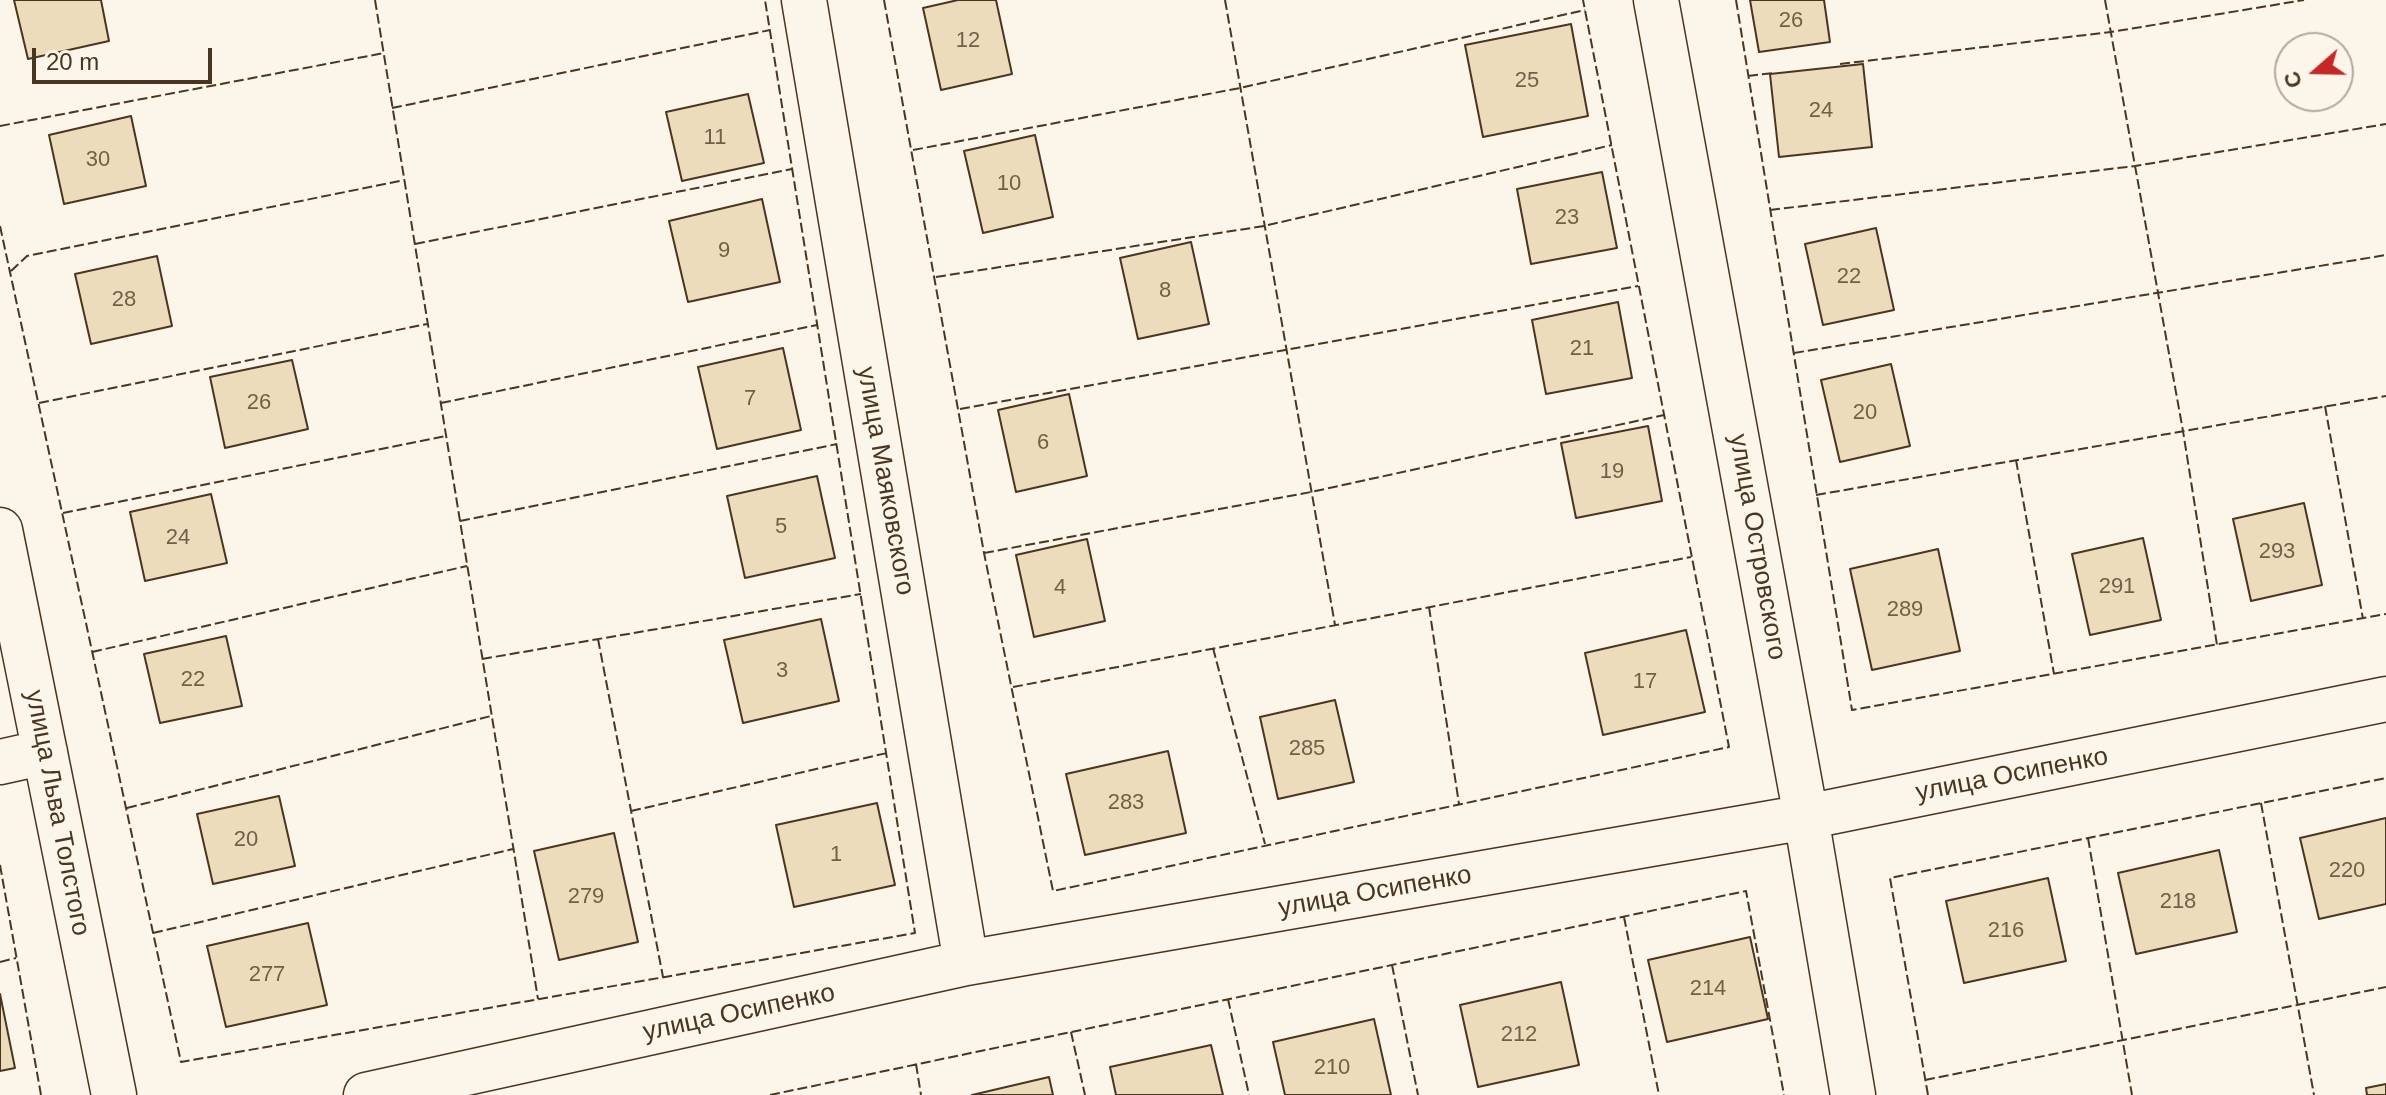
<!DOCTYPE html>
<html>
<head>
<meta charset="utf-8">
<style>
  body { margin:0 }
  #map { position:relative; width:2386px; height:1095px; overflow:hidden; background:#fbf6e9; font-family:Helvetica,sans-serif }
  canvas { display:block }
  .north { position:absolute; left:2274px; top:32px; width:80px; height:80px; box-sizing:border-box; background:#fbf6e9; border:2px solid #b4a999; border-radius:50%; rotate:250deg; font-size:22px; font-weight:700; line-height:32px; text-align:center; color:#4a3520 }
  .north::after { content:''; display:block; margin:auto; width:28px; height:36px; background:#c62828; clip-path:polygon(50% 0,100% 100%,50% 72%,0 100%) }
  .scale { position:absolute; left:32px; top:48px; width:180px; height:36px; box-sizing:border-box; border:4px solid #4a3520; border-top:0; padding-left:10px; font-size:24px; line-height:28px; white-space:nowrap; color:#4a3520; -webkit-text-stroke:6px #fbf6e9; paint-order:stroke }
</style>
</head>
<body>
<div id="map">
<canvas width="2386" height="1095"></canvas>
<div class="north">С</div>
<div class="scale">20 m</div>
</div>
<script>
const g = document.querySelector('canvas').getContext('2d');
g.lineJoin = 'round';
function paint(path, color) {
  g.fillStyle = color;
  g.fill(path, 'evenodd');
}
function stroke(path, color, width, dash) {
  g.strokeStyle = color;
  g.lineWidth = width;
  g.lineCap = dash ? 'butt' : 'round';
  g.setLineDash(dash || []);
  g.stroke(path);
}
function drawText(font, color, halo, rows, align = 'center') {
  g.font = font + ' Helvetica,sans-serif';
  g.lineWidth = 6;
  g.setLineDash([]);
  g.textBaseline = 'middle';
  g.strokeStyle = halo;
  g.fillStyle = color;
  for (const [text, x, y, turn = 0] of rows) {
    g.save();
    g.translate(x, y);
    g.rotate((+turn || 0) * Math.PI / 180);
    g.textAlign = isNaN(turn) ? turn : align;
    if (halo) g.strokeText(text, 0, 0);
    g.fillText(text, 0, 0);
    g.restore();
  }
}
const building = new Path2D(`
  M14 0H101L109 41 28 59Z
  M958 0H996L1012 74 941 90 923 8Z
  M1750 0H1824L1830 42 1759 52Z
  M1571 24 1588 116 1483 137 1465 45Z
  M1863 64 1872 147 1779 157 1770 74Z
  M748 94 764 163 682 181 666 112Z
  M131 116 146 186 64 204 49 135Z
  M1035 135 1053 217 983 233 964 151Z
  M1602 172 1617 248 1531 264 1517 189Z
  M762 199 780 282 688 302 669 221Z
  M1876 228 1894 310 1823 325 1805 244Z
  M1191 242 1209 324 1138 339 1120 258Z
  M157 256 172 326 91 344 75 274Z
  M1618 302 1632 378 1546 394 1532 320Z
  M783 348 801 430 717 449 698 367Z
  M292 360 308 429 225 448 210 377Z
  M1891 364 1910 446 1840 462 1821 380Z
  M1069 394 1087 476 1016 492 998 410Z
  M1648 426 1662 501 1576 518 1561 443Z
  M817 476 835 558 745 578 727 496Z
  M211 494 227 563 145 581 130 512Z
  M2304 503 2322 585 2251 601 2233 519Z
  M2143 538 2161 620 2090 635 2072 554Z
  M1087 539 1105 621 1034 637 1016 555Z
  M1938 549 1960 651 1872 670 1850 569Z
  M821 619 839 701 743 723 724 640Z
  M1686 630 1705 712 1603 735 1585 653Z
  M226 636 242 706 160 723 144 654Z
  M1335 700 1354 782 1278 799 1260 717Z
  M1168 751 1186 833 1085 855 1066 774Z
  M279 796 295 866 213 884 197 814Z
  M877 803 895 885 794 907 776 825Z
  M2386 818V904L2319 919 2300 838Z
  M614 833 638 942 559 960 534 851Z
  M2219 850 2237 932 2136 954 2118 873Z
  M2048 878 2066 961 1964 983 1946 901Z
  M308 923 327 1005 226 1027 207 946Z
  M1750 937 1768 1019 1667 1042 1648 960Z
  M1561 982 1579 1065 1478 1087 1460 1005Z
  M0 994 15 1068 0 1071Z
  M1374 1019 1391 1095H1285L1273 1042Z
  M1211 1045 1223 1095H1116L1110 1067Z
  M1049 1077 1053 1095H972Z
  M2386 1084V1095H2367L2366 1088Z`);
paint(building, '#ecdcbc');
stroke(building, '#4a3520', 2);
const street = new Path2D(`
  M804 0 966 963
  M1656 0 1806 817 1853 1095
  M0 530 114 1095
  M0 762 45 752
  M366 1095 966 963 1806 817 2386 699`);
stroke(street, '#4a3520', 47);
stroke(street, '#fbf6e9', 44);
stroke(new Path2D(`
  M375 0 538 999
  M884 0 984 553 1053 891 1729 747 1583 0
  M1225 0 1335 625
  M1736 0 1852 710 2386 614
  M2105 0 2183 431 2217 645
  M1840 64 2111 32 2304 0
  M1748 76 1773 73
  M392 108 770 30
  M0 126 384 53
  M913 150 1240 88 1585 10
  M1770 210 2135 166 2386 124
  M0 226 181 1062 915 933 765 0
  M415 244 792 169
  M11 271 27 256 405 180
  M936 277 1264 226 1612 145
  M1794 353 2386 255
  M39 403 427 324
  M441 403 817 325
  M2325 406 2363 619
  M960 409 1638 286
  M2016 460 2054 674
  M1816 495 2386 396
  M63 513 446 436
  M460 521 837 444
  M984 553 1311 492 1664 415
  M1429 607 1459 804
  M598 639 663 977
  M1213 648 1265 844
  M92 652 467 566
  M482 659 861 594
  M1013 687 1691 557
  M2261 803 2314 1095
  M127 808 491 716
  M631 811 887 753
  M2088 838 2132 1095
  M0 865 41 1095
  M1624 917 1659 1095
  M153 933 513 849
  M0 962 16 958
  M1392 965 1418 1095
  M1228 999 1249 1095
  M1071 1032 1085 1095
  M916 1064 921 1095
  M1925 1080 2386 987
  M770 1095 1746 891 1784 1095
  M1928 1095 1890 878 2386 778`), '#4a3520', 2, [10, 4]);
drawText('22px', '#725f47', null, [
  ["26",1791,21],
  ["12",968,41],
  ["25",1527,81],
  ["24",1821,111],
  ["11",715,138],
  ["30",98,160],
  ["10",1009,184],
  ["23",1567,218],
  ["9",724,251],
  ["22",1849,277],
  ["8",1165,291],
  ["28",124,300],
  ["21",1582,349],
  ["7",750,399],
  ["26",259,403],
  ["20",1865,413],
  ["6",1043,443],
  ["19",1612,472],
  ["5",781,527],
  ["24",178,538],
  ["293",2277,552],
  ["291",2117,587],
  ["4",1060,588],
  ["289",1905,610],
  ["3",782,671],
  ["22",193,680],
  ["17",1645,682],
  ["285",1307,749],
  ["283",1126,803],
  ["20",246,840],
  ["1",836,855],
  ["220",2347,871],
  ["279",586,897],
  ["218",2178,902],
  ["216",2006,931],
  ["277",267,975],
  ["214",1708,989],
  ["212",1519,1035],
  ["210",1332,1068]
]);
drawText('26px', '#4a3520', '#fbf6e9', [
  ["улица Маяковского",885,481,80],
  ["улица Островского",1757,547,80],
  ["улица Осипенко",2012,775,-11],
  ["улица Льва Толстого",57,813,79],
  ["улица Осипенко",1375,892,-10],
  ["улица Осипенко",739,1013,-12]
]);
</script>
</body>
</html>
